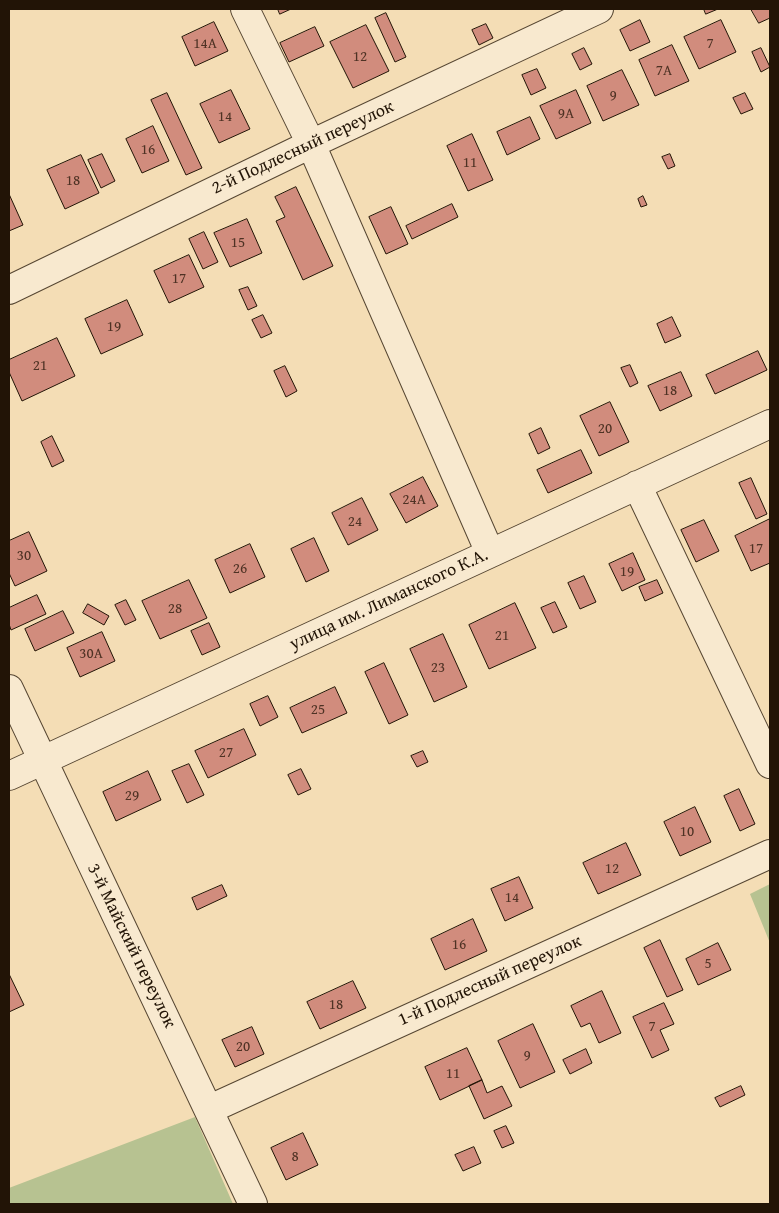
<!DOCTYPE html>
<html>
<head>
<meta charset="utf-8">
<style>
  body { margin:0 }
  #map { position:relative; width:779px; height:1213px; overflow:hidden; background:#f4ddb5; font-family:"Gentium Book Plus",serif }
  canvas { display:block }
  .frame { position:absolute; inset:0; border:10px solid #221406; pointer-events:none }
</style>
</head>
<body>
<div id="map">
<canvas width="779" height="1213"></canvas>
<div class="frame"></div>
</div>
<script>
const g = document.querySelector('canvas').getContext('2d');
g.lineJoin = 'round';
function paint(path, color) {
  g.fillStyle = color;
  g.fill(path, 'evenodd');
}
function stroke(path, color, width, dash) {
  g.strokeStyle = color;
  g.lineWidth = width;
  g.lineCap = dash ? 'butt' : 'round';
  g.setLineDash(dash || []);
  g.stroke(path);
}
function drawText(font, color, halo, rows, align = 'center') {
  g.font = font + ' "Gentium Book Plus",serif';
  g.lineWidth = 4;
  g.setLineDash([]);
  g.textBaseline = 'middle';
  g.strokeStyle = halo;
  g.fillStyle = color;
  for (const [text, x, y, turn = 0] of rows) {
    g.save();
    g.translate(x, y);
    g.rotate((+turn || 0) * Math.PI / 180);
    g.textAlign = isNaN(turn) ? turn : align;
    if (halo) g.strokeText(text, 0, 0);
    g.fillText(text, 0, 0);
    g.restore();
  }
}
paint(new Path2D(`
  M770 884V943L750 894Z
  M195 1117 233 1204H9V1188Z`), '#b7c291');
const building = new Path2D(`
  M278 9H291L280 14Z
  M704 9H718L706 14Z
  M751 9H770V18L759 23Z
  M386 13 406 57 395 62 375 18Z
  M640 20 650 42 630 51 620 30Z
  M721 20 736 52 699 69 684 37Z
  M214 22 228 51 195 66 182 37Z
  M486 24 493 38 479 45 472 30Z
  M366 25 389 71 353 88 330 42Z
  M315 27 324 46 289 62 280 43Z
  M672 45 689 81 655 96 639 60Z
  M584 48 592 64 580 70 572 54Z
  M761 48 770 67 761 72 752 52Z
  M537 69 546 88 531 95 522 75Z
  M622 70 639 105 603 121 587 86Z
  M231 90 250 129 219 143 200 104Z
  M576 90 591 123 556 139 540 106Z
  M167 93 202 168 186 175 151 100Z
  M745 93 753 109 741 114 733 98Z
  M530 117 540 139 507 155 497 132Z
  M153 126 169 161 142 173 126 139Z
  M472 134 493 180 468 191 447 146Z
  M102 154 115 181 101 188 88 160Z
  M670 154 675 166 668 169 662 157Z
  M81 155 99 193 65 209 47 170Z
  M296 187 333 266 303 280 276 221 285 217 275 197Z
  M9 194 23 225 9 231Z
  M643 196 647 205 641 207 638 199Z
  M452 204 458 217 412 239 406 226Z
  M391 207 408 244 386 254 369 217Z
  M247 219 262 253 230 267 214 233Z
  M204 232 218 262 203 269 189 239Z
  M189 255 204 287 169 303 154 271Z
  M248 287 257 306 248 310 239 290Z
  M127 300 143 335 101 354 85 319Z
  M263 315 272 333 261 338 252 320Z
  M672 317 681 336 665 343 657 324Z
  M57 338 75 376 22 401 9 372V360Z
  M758 351 767 370 715 394 706 375Z
  M630 365 638 383 630 387 621 368Z
  M285 366 297 391 286 397 274 371Z
  M681 372 692 396 660 411 648 386Z
  M610 402 629 442 599 456 580 416Z
  M541 428 550 448 538 454 529 434Z
  M52 436 64 461 52 467 41 442Z
  M581 450 592 473 548 493 537 470Z
  M423 477 438 506 406 523 390 494Z
  M751 478 767 514 756 519 739 483Z
  M362 498 378 530 348 545 332 513Z
  M770 519V563L751 571 735 536Z
  M704 520 719 551 696 562 681 530Z
  M29 532 47 571 15 586 9 573V541Z
  M314 538 329 571 306 582 291 549Z
  M250 544 265 577 230 593 215 560Z
  M633 553 645 580 622 591 609 564Z
  M584 576 596 602 580 609 568 583Z
  M189 580 207 618 160 639 142 601Z
  M657 580 663 593 645 601 639 587Z
  M37 595 46 614 11 630 9 624V608Z
  M126 600 136 620 125 625 115 605Z
  M555 602 567 627 553 633 541 608Z
  M515 603 536 648 489 669 469 625Z
  M88 604 109 616 104 625 83 613Z
  M63 611 74 633 35 651 25 629Z
  M209 623 220 647 202 655 191 631Z
  M102 632 115 661 80 677 67 648Z
  M443 634 467 687 434 702 410 649Z
  M384 663 408 715 389 724 365 672Z
  M335 687 347 713 302 733 290 708Z
  M268 696 278 717 260 726 250 704Z
  M244 729 256 755 208 778 195 751Z
  M423 751 428 762 417 767 411 756Z
  M189 764 204 795 187 803 172 771Z
  M301 769 311 789 298 795 288 775Z
  M148 771 161 800 116 821 103 792Z
  M739 789 755 824 740 831 724 796Z
  M695 807 711 842 680 856 664 822Z
  M626 843 641 875 598 894 583 863Z
  M519 877 533 908 505 921 491 889Z
  M222 885 227 896 197 910 192 898Z
  M473 919 487 951 445 970 431 939Z
  M660 940 683 990 667 997 644 948Z
  M718 943 731 970 698 985 686 959Z
  M9 974 24 1005 9 1012Z
  M353 981 366 1008 320 1029 307 1002Z
  M602 991 621 1033 599 1043 590 1023 581 1027 571 1006Z
  M664 1003 674 1024 660 1030 669 1050 652 1058 633 1017Z
  M533 1024 555 1072 520 1088 498 1041Z
  M252 1027 264 1054 235 1067 222 1040Z
  M467 1048 482 1080 440 1100 425 1067Z
  M586 1049 592 1063 570 1074 563 1060Z
  M482 1080 487 1093 502 1086 512 1106 484 1119 469 1086Z
  M741 1086 745 1095 720 1107 715 1098Z
  M506 1126 514 1143 502 1148 494 1131Z
  M303 1133 318 1165 286 1180 271 1148Z
  M474 1147 481 1163 463 1171 455 1155Z`);
paint(building, '#d18c7d');
stroke(building, '#221406', 1);
const minor = new Path2D(`
  M245 9 311 144 490 553
  M9 290 311 144 599 9
  M637 485 770 764
  M9 689 253 1204
  M9 776 770 424
  M210 1109 770 854`);
stroke(minor, '#564632', 30);
stroke(minor, '#f8e9cf', 28);
drawText('15px', '#4e3224', null, [
  ["14А",205,44],
  ["7",710,44],
  ["12",360,57],
  ["7А",664,71],
  ["9",613,96],
  ["9А",566,114],
  ["14",225,117],
  ["16",148,150],
  ["11",470,163],
  ["18",73,181],
  ["15",238,243],
  ["17",179,279],
  ["19",114,327],
  ["21",40,366],
  ["18",670,391],
  ["20",605,429],
  ["24А",414,500],
  ["24",355,522],
  ["17",756,549],
  ["30",24,556],
  ["26",240,569],
  ["19",627,572],
  ["28",175,609],
  ["21",502,636],
  ["30А",91,654],
  ["23",438,668],
  ["25",318,710],
  ["27",226,753],
  ["29",132,796],
  ["10",687,832],
  ["12",612,869],
  ["14",512,898],
  ["16",459,945],
  ["5",708,964],
  ["18",336,1005],
  ["7",652,1027],
  ["20",243,1047],
  ["9",527,1056],
  ["11",453,1074],
  ["8",295,1157]
]);
drawText('18px', '#221406', '#f8e9cf', [
  ["2-й Подлесный переулок",303,148,-25],
  ["улица им. Лиманского К.А.",389,600,-25],
  ["3-й Майский переулок",131,946,64],
  ["1-й Подлесный переулок",490,981,-24]
]);
</script>
</body>
</html>
